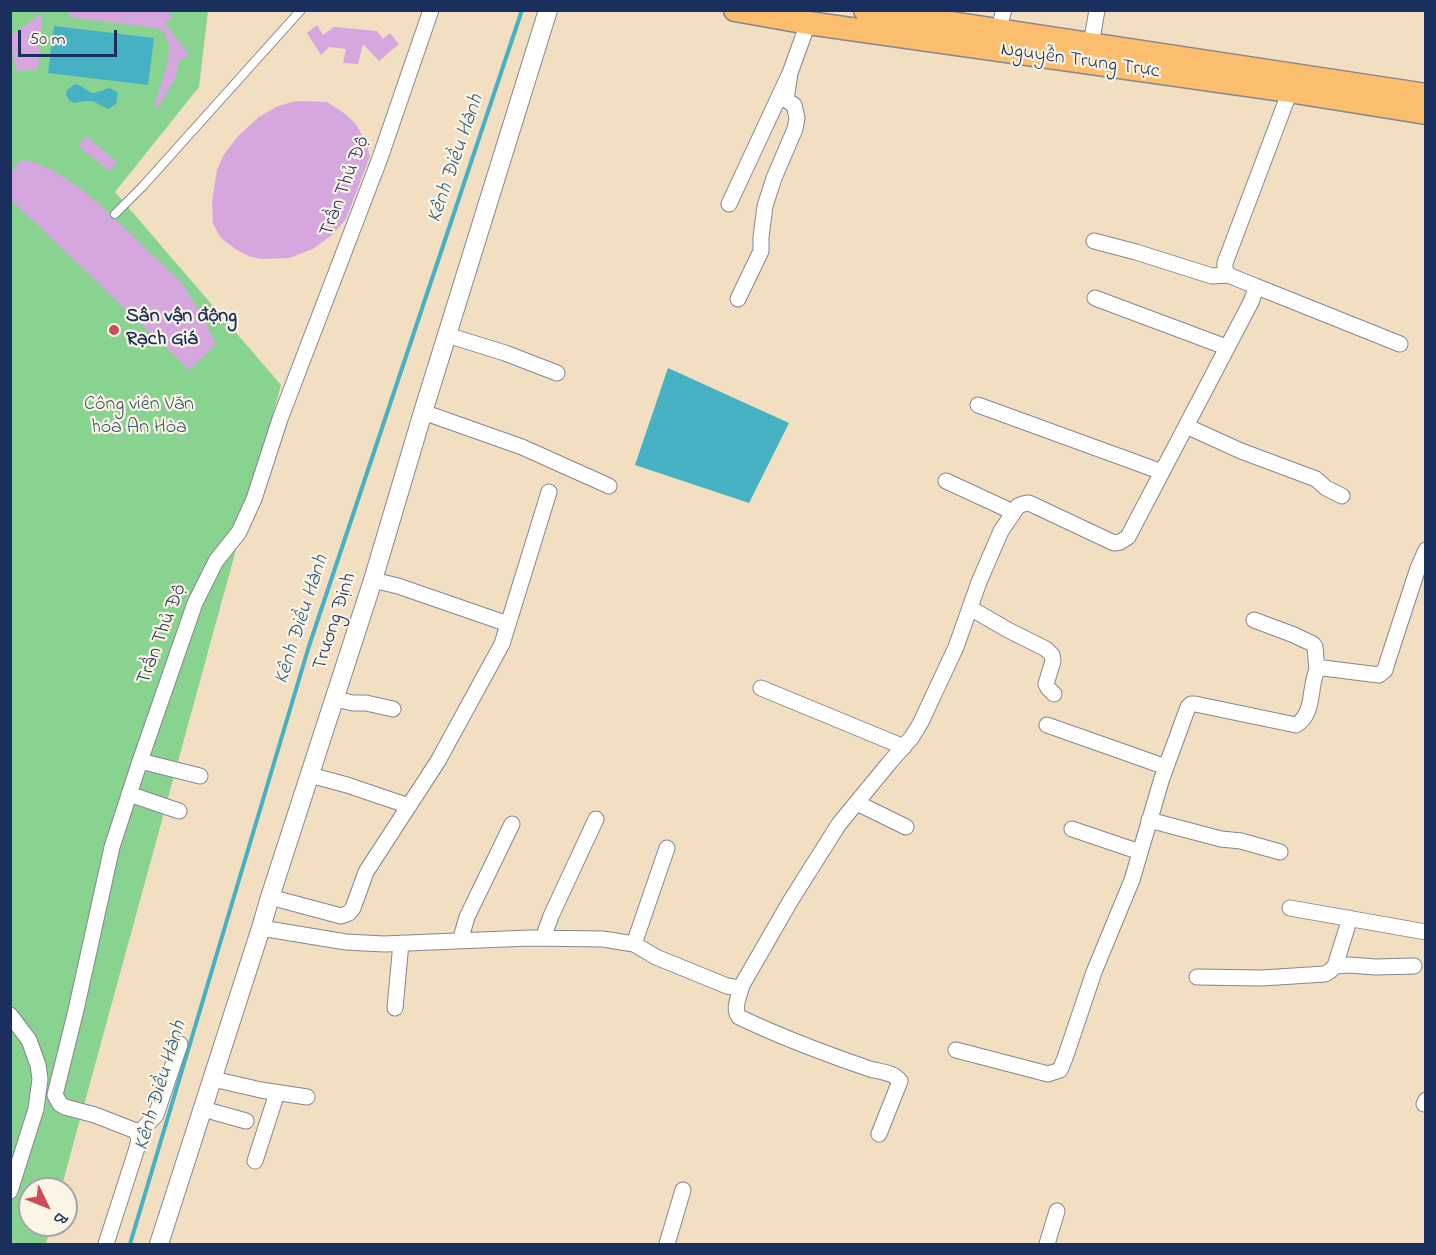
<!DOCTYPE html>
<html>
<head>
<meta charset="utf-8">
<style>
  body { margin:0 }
  #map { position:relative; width:1436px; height:1255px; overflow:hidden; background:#f2dec0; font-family:"Indie Flower",sans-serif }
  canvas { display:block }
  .frame { position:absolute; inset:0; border:12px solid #1b2f5e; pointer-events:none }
  .north { position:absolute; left:18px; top:1177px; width:60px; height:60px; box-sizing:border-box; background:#fcf5e5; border:2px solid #a2a6af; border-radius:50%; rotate:133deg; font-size:16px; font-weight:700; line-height:24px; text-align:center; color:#1b2f5e }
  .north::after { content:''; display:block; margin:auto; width:21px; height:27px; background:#d1495b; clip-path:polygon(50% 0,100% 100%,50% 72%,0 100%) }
  .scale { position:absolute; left:18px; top:30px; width:99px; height:27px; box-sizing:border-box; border:3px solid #1b2f5e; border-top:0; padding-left:8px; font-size:18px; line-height:21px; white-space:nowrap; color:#1b2f5e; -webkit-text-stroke:4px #fcf5e5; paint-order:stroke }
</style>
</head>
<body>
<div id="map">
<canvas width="1436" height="1255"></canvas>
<div class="frame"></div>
<div class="north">B</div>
<div class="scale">50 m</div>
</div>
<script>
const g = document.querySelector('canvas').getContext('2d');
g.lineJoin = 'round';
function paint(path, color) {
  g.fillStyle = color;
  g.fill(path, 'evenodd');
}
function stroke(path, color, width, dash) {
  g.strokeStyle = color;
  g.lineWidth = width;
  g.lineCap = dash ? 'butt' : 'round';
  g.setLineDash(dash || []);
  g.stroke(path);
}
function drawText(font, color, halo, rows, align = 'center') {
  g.font = font + ' "Indie Flower",sans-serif';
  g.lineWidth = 4.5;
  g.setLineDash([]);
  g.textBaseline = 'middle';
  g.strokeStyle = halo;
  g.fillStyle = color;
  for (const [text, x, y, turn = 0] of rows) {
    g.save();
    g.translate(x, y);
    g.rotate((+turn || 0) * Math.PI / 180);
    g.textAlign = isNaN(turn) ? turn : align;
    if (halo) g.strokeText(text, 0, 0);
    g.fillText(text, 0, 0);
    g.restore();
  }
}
paint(new Path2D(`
  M11 11H208L199 87 115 192 281 385 61 1189H30V1225H51L46 1244H11Z`), '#88d390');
paint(new Path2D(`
  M54 26 154 38 148 85 48 73Z
  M75 84C83 85 88 93 94 93 99 92 105 89 110 88L118 93 116 104 108 109C90 101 96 99 74 103L69 100 66 95 67 90Z
  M668 368 789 423 749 503 635 465Z`), '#45b1c3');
stroke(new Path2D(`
  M130 1244 309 646 522 10`), '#45b1c3', 4);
paint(new Path2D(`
  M70 10H167L172 18 165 23 189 55 179 61 175 79 158 108 154 107 168 61 169 46 165 33 156 28 69 17Z
  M42 13 38 69 16 71 13 53 10 49V36Z
  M317 25 323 35 334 27 377 31 383 39 390 33 399 44 379 61 363 44 358 64 343 63 346 49 329 47 321 55 307 33Z
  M296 101 327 102 344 113 355 123 365 140 370 156 346 219 332 235 313 249 289 258 262 259 248 256 234 248 221 238 213 224 212 202 217 170 223 156 238 136 259 117 278 106Z
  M86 136 117 162 109 171 78 146Z
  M21 160 36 163 54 171 78 187 104 208 109 214 111 219 116 220 182 283 204 319 216 345 189 370 10 199V174Z`), '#d5a7de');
const service = new Path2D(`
  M115 214 143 186 301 10`);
const minor = new Path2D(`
  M998 31 1004 10
  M1091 45 1097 10
  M729 204 790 73 808 23
  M1094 241 1136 252 1212 276 1228 275
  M1255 286 1400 344
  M1095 298 1226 347
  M738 299 761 251V237L765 206 774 178 795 129 797 118 794 105 786 100 790 73
  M447 335 505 353 557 373
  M978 405 1162 472
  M423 412 522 447 609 486
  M1186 426 1241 451 1316 479 1326 488 1342 496
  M946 481 1013 512
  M373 580 398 586 508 624
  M970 608 1008 630 1046 649 1052 655 1053 661 1046 684 1048 688 1054 694
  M1254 620 1294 635 1313 644 1315 647 1317 670
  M761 688 904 747
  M335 699 353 703H366L393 709
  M1047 725 1166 767
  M140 761 200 776
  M310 775 347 785 409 806
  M129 794 179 811
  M857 803 906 827
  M1149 820 1221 839 1241 841 1280 852
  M1072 829 1140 852
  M270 897 341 916 349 913 353 908 366 872 438 761 502 644 549 492
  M1290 908 1426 932
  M261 928 346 942 384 944 529 938 603 939 634 944 656 957 727 986 739 988 742 985 791 900 839 824 890 762 912 737 921 722 956 647 979 582 1001 531 1018 506 1023 504 1029 503 1114 543 1120 542 1128 537 1251 302 1255 291V286L1228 275 1225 269V263L1290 91
  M543 938 551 916 596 819
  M460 941 467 917 512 824
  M634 944 667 848
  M1335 966 1350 965 1375 967 1414 966
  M1197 977 1262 978 1325 974 1330 971 1335 966 1350 918
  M742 985C740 995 732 1008 739 1017 781 1037 826 1054 870 1069 880 1072 894 1072 900 1081L879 1134
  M395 1008 401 943
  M10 1015 29 1040 38 1065 40 1079 36 1109 10 1191
  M956 1050 1048 1074 1060 1070 1065 1058 1094 972 1132 880 1162 778 1188 707 1191 704H1195L1296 725C1315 714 1309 686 1317 670L1323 668 1379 675 1385 670 1387 663 1418 568 1426 550
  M213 1079 261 1090 307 1097
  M1424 1104 1426 1100
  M203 1109 246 1121
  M138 1134 156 1115 180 1044
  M255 1161 277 1093
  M106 1244 137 1148 139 1139 136 1131 95 1115 65 1107 60 1104 55 1095 76 1010 112 847 140 761 195 603 216 561 239 532 254 499 280 419 380 158 431 10
  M667 1244 683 1190
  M1047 1244 1057 1211`);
const tertiary = new Path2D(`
  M159 1244 261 928 270 897 373 580 423 412 548 10`);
const primary = new Path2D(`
  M735 10 808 23 1290 91 1426 113
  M865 10 1426 95`);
stroke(service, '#86868f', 10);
stroke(minor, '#86868f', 17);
stroke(tertiary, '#86868f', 20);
stroke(primary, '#86868f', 25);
stroke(service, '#fff', 8);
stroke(minor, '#fff', 15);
stroke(tertiary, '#fff', 18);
stroke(primary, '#fbbd6e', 22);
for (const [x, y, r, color] of [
  [114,330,6,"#d1495b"]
]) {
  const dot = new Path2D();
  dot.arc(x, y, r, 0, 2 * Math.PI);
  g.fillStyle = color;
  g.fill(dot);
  stroke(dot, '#fcf5e5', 2);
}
drawText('20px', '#1b2f5e', '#fcf5e5', [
  ["Nguyễn Trung Trực",1080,62,8],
  ["Trần Thủ Độ",346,187,-69],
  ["Trương Định",336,622,-72],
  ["Trần Thủ Độ",163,635,-69]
]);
drawText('bold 20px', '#1b2f5e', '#fcf5e5', [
  ["Sân vận động",126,318],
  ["Rạch Giá",126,341]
], 'left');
drawText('20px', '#36586a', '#fcf5e5', [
  ["Công viên Văn",139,406],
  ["hóa An Hòa",139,429]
]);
drawText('italic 21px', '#2a5c81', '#fcf5e5', [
  ["Kênh Điều Hành",457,159,-71],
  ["Kênh Điều Hành",303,620,-72],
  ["Kênh Điều Hành",162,1086,-73]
]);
</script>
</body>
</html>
